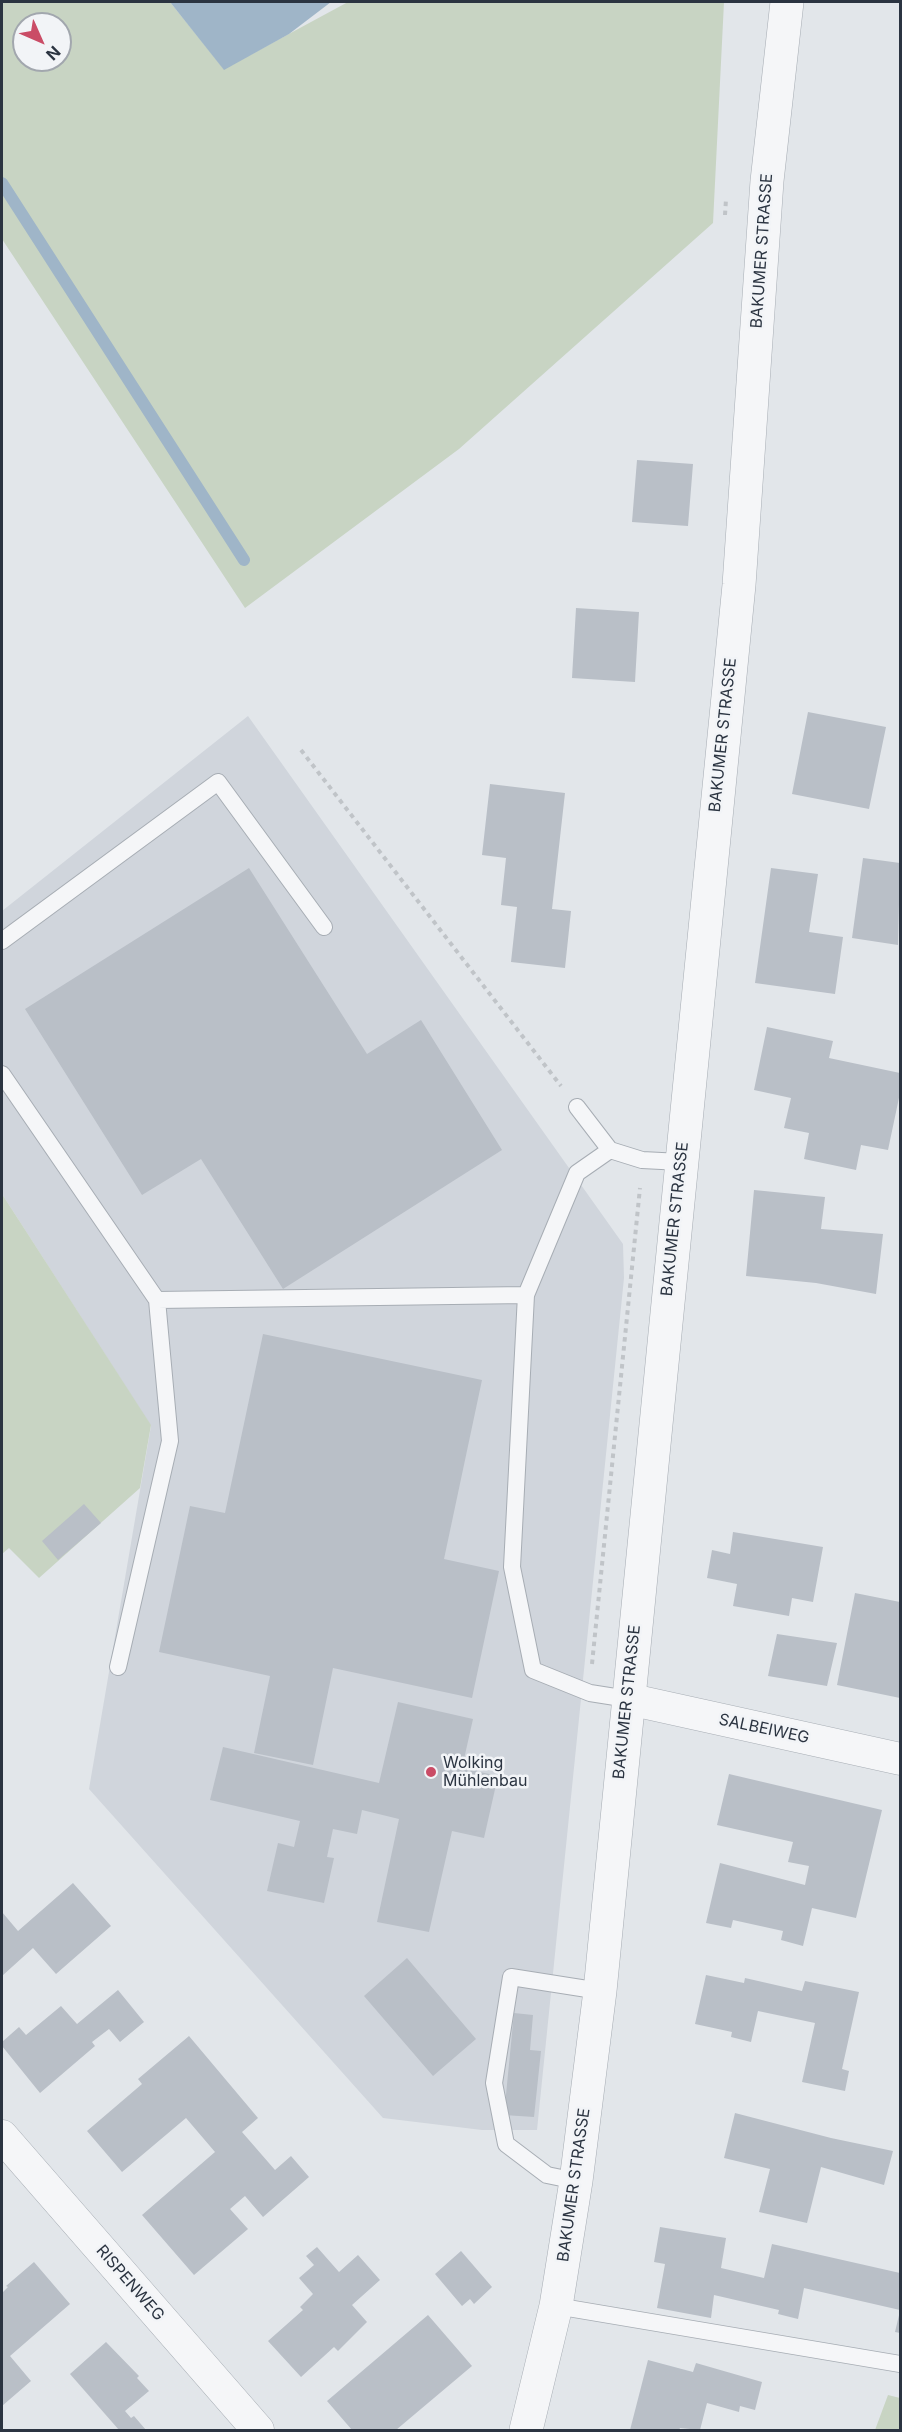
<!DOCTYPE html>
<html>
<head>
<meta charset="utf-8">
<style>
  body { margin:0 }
  #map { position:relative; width:902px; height:2432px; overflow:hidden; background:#e2e6ea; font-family:Inter,sans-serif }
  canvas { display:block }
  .frame { position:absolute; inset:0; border:3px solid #2b3441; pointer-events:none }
  .north { position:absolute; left:12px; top:12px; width:60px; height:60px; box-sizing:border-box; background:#f2f4f7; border:2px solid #a2a7ae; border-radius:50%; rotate:135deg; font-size:16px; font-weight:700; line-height:24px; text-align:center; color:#2b3441 }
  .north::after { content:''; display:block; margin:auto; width:21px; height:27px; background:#ca4c66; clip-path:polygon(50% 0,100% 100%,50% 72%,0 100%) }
</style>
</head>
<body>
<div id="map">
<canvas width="902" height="2432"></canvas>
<div class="frame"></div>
<div class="north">N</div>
</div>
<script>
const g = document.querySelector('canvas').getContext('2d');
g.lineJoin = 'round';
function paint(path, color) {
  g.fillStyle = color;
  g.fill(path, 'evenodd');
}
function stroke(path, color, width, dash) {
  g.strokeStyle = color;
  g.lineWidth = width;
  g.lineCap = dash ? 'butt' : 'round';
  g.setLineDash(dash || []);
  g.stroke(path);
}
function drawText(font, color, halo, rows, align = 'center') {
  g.font = font + ' Inter,sans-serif';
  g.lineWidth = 5;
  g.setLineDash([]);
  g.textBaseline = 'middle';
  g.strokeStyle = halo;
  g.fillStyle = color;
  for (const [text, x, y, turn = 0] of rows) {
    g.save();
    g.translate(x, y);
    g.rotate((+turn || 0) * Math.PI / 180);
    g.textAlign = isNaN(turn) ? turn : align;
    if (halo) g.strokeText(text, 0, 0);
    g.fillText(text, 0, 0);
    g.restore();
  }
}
paint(new Path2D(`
  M248 716 623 1244 624 1278 537 2130H482L383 2118 89 1789 151 1426 2 1194V911Z`), '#d0d5dc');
paint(new Path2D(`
  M2 2H170L224 69 348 2H724L713 223 459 449 245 608 2 239ZM24 24H60V60H24Z
  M2 1194 151 1425 140 1488 39 1578 9 1548 2 1554Z
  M888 2395 900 2398V2430H875Z`), '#c8d4c3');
paint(new Path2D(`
  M170 2H331L289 34 224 70Z`), '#9fb5c8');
stroke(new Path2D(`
  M2 183 244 560`), '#9fb5c8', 12);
paint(new Path2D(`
  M637 460 693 464 688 526 632 522Z
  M576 608 639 612 635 682 572 678Z
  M808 712 886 727 869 809 792 794Z
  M490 784 565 793 552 909 571 911 565 968 511 962 517 907 501 905 506 858 482 855Z
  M863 858 900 863 898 945 852 938Z
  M249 868 367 1054 421 1020 502 1150 283 1289 201 1159 142 1195 25 1009Z
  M771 868 818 874 809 932 843 937 835 994 755 983Z
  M767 1027 833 1041 829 1058 900 1073V1093L888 1150 861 1145 856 1170 804 1159 809 1133 784 1128 791 1098 754 1090Z
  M754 1190 825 1197 821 1229 883 1234 876 1294 816 1283 746 1276Z
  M263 1334 482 1380 444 1559 499 1571 472 1698 333 1668 313 1765 254 1753 270 1676 159 1652 190 1506 225 1513Z
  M84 1504 101 1523 58 1560 42 1541Z
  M733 1532 823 1547 813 1602 792 1598 789 1616 733 1606 737 1584 707 1578 712 1550 730 1554Z
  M855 1593 900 1602V1698L837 1685Z
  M777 1634 837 1643 827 1686 768 1676Z
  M398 1702 473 1719 462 1768 498 1776 484 1838 452 1831 429 1932 377 1922 399 1819 362 1810 357 1834 333 1829 327 1857 334 1858 324 1903 267 1891 278 1843 294 1847 300 1821 210 1800 223 1747 379 1783Z
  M729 1774 882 1810 856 1918 812 1908 803 1946 781 1940 783 1931 733 1920 731 1928 706 1923 720 1863 805 1885 809 1866 788 1862 793 1842 717 1825Z
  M73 1883 111 1926 56 1974 33 1948 2 1976V1912L18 1931Z
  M407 1958 476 2039 433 2076 364 1996Z
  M706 1975 744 1983 745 1978 802 1991 805 1981 859 1992 842 2069 849 2071 845 2091 802 2082 815 2023 758 2011 751 2042 731 2037 732 2032 695 2024Z
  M118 1990 144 2022 120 2042 109 2029 92 2042 95 2046 40 2093 2 2046V2042L19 2027 26 2035 61 2006 77 2024Z
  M514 2013 533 2015 530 2050 541 2051 534 2117 504 2115Z
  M189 2036 258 2118 242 2132 275 2170 291 2156 309 2177 263 2217 245 2196 230 2209 248 2229 194 2275 142 2215 215 2152 186 2118 122 2172 87 2131 142 2084 138 2079Z
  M735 2113 831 2138 893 2151 884 2185 821 2167 807 2223 759 2212 770 2169 724 2158Z
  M660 2227 726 2238 721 2268 764 2278 772 2244 900 2273V2310L804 2288 798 2319 778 2314 779 2310 714 2295 711 2318 657 2308 665 2264 654 2262Z
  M317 2247 339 2272 358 2255 380 2280 352 2305 367 2322 338 2351 334 2347 301 2377 268 2341 303 2310 300 2307 313 2294 299 2278 314 2265 306 2256Z
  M461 2251 492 2287 474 2304 470 2299 462 2306 435 2274Z
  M34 2262 70 2304 10 2356 31 2381 2 2406V2293L8 2287 6 2286Z
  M900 2311V2333L895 2332Z
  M428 2315 472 2366 396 2430H352L327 2401Z
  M106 2342 139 2376 137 2378 149 2391 125 2411 131 2418 134 2416 146 2430H119L70 2374Z
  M648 2360 693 2372 696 2363 762 2382 755 2410 740 2406 739 2412 707 2403 700 2430 680 2428 679 2430H630Z`), '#b9bfc7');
const service = new Path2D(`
  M2 941 218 782 324 927
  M2 1074 157 1300 526 1295 512 1567 533 1670 590 1693 628 1699
  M577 1107 610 1150 642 1160 681 1162
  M526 1295 577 1173 610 1150
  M118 1667 170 1441 157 1300
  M576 2181 547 2175 506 2144 494 2083 511 1977 600 1991
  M556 2306 900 2364`);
const minor = new Path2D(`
  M628 1699 900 1759
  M2 2136 258 2430`);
const tertiary = new Path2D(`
  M526 2430 556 2306 576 2181 600 1991 739 585 767 181 787 2`);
stroke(service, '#a7adb4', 18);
stroke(minor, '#a7adb4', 33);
stroke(tertiary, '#a7adb4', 34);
stroke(new Path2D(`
  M725 215 726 199
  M301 750 561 1086
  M592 1664 640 1188`), '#c0c4c8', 4, [4.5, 4.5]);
stroke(service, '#f5f6f8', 16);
stroke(minor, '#f5f6f8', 32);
stroke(tertiary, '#f5f6f8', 33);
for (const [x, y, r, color] of [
  [431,1772,6,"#ca4c66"]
]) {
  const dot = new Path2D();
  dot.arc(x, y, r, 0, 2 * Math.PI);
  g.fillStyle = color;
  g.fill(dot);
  stroke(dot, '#f2f4f7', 2);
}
drawText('16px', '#2b3441', '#f2f4f7', [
  ["BAKUMER STRASSE",762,251,-86],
  ["BAKUMER STRASSE",723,735,-84],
  ["BAKUMER STRASSE",675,1219,-84],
  ["BAKUMER STRASSE",627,1702,-84],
  ["SALBEIWEG",764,1729,12],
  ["BAKUMER STRASSE",574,2185,-82],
  ["RISPENWEG",130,2283,49]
]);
drawText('16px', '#2b3441', '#f2f4f7', [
  ["Wolking",443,1763],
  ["Mühlenbau",443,1781]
], 'left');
</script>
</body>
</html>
